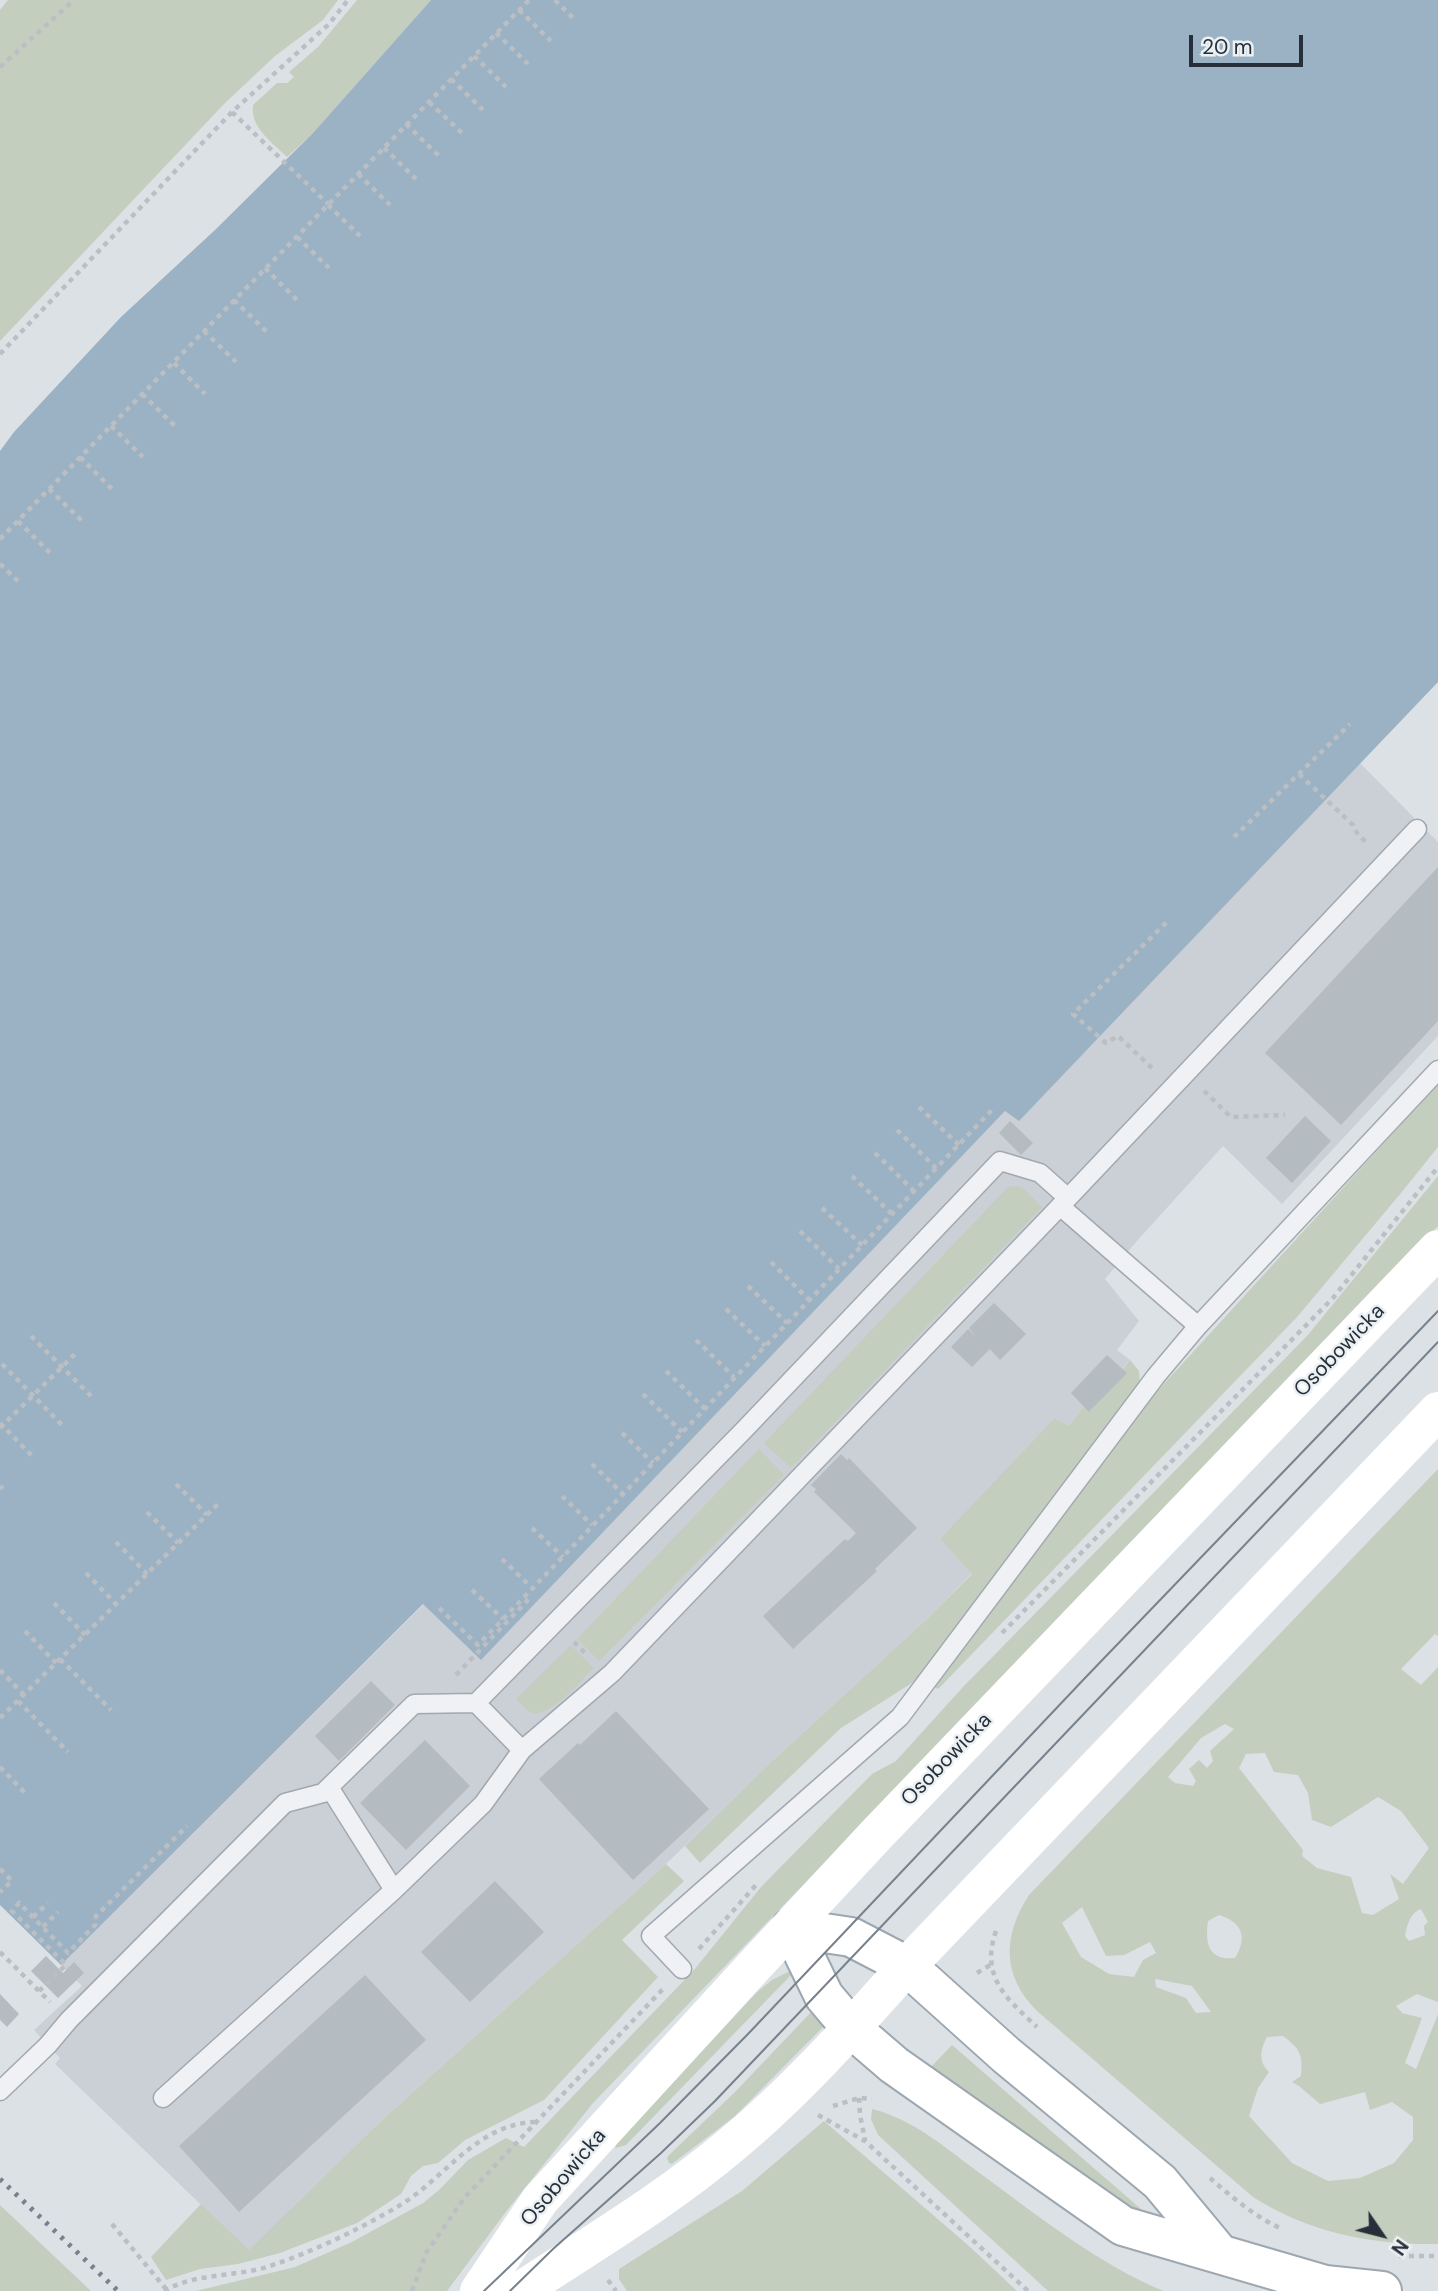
<!DOCTYPE html>
<html>
<head>
<meta charset="utf-8">
<style>
  body { margin:0 }
  #map { position:relative; width:1438px; height:2291px; overflow:hidden; background:#dce1e5; font-family:"DM Sans",sans-serif }
  canvas { display:block }
  .north { position:absolute; left:1347px; top:2200px; width:70px; height:70px; -webkit-text-stroke:5px #ebf0f3; paint-order:stroke; rotate:125deg; font-size:19px; font-weight:700; line-height:28px; text-align:center; color:#27303a }
  .north::after { content:''; display:block; margin:auto; width:24px; height:32px; background:#27303a; clip-path:polygon(50% 0,100% 100%,50% 72%,0 100%) }
  .scale { position:absolute; left:1189px; top:35px; width:114px; height:32px; box-sizing:border-box; border:4px solid #27303a; border-top:0; padding-left:9px; font-size:21px; line-height:24px; white-space:nowrap; color:#27303a; -webkit-text-stroke:5px #ebf0f3; paint-order:stroke }
</style>
</head>
<body>
<div id="map">
<canvas width="1438" height="2291"></canvas>
<div class="north">N</div>
<div class="scale">20 m</div>
</div>
<script>
const g = document.querySelector('canvas').getContext('2d');
g.lineJoin = 'round';
function paint(path, color) {
  g.fillStyle = color;
  g.fill(path, 'evenodd');
}
function stroke(path, color, width, dash) {
  g.strokeStyle = color;
  g.lineWidth = width;
  g.lineCap = dash ? 'butt' : 'round';
  g.setLineDash(dash || []);
  g.stroke(path);
}
function drawText(font, color, halo, rows, align = 'center') {
  g.font = font + ' "DM Sans",sans-serif';
  g.lineWidth = 5;
  g.setLineDash([]);
  g.textBaseline = 'middle';
  g.strokeStyle = halo;
  g.fillStyle = color;
  for (const [text, x, y, turn = 0] of rows) {
    g.save();
    g.translate(x, y);
    g.rotate((+turn || 0) * Math.PI / 180);
    g.textAlign = isNaN(turn) ? turn : align;
    if (halo) g.strokeText(text, 0, 0);
    g.fillText(text, 0, 0);
    g.restore();
  }
}
paint(new Path2D(`
  M1360 763 1438 842V1036L1282 1204 1223 1146 1136 1242 1105 1279 1139 1321 1117 1350 1130 1360 1123 1368 1127 1373 1089 1412 1084 1406 1069 1426 940 1539 972 1573 929 1617 770 1763 666 1864 382 2120 249 2251 55 2064 60 2058 34 2030 82 1986 61 1965 424 1604 481 1659 1005 1111 1019 1120Z`), '#cbd0d6');
paint(new Path2D(`
  M8 0H338L323 20 275 56 224 104 0 341V10Z
  M357 0H431L313 133 287 157C272 142 250 128 253 105L277 83H287L294 77 289 72 318 47Z
  M1438 1084V1147L1401 1193 1298 1316 945 1682 938 1689 933 1686 1009 1582 1151 1398Z
  M1438 1176V1226L593 2103 508 2209 447 2291H196L295 2267 352 2242 423 2203 439 2190 468 2160 506 2138 524 2147 694 1970 761 1887 872 1774 896 1761 963 1687 1307 1336Z
  M1016 1186 1023 1188 1042 1207 791 1468 764 1443 1008 1187Z
  M1130 1360 1139 1371 1140 1383 915 1681 841 1728 700 1863 685 1846 770 1763 929 1617 972 1574 940 1539 1054 1419 1069 1426 1084 1406 1090 1411 1126 1373 1123 1369Z
  M759 1449 784 1475 599 1661 577 1639Z
  M1438 1469V1636L1435 1634 1401 1669 1421 1685 1438 1667V2002L1417 1994 1396 2006 1402 2013 1422 2018 1405 2063 1416 2069 1438 2014V2244C1371 2245 1310 2233 1253 2197L1037 2011C1001 1975 1003 1935 1029 1895ZM1225 1724 1234 1729 1210 1751 1213 1761 1207 1768 1199 1760 1189 1769 1196 1781 1193 1786 1175 1783 1168 1777 1201 1738ZM1265 1753 1274 1772 1298 1775 1308 1793 1312 1820 1331 1827 1378 1797 1401 1811 1429 1848 1403 1884 1390 1874 1399 1899 1373 1915 1362 1913 1351 1877 1317 1868 1302 1856 1303 1850 1239 1768 1246 1754ZM1082 1907 1106 1956 1124 1955 1150 1942 1156 1953 1143 1960 1134 1977 1109 1974 1081 1957 1062 1923ZM1421 1909 1428 1922 1424 1926 1425 1935 1409 1941 1405 1936C1407 1925 1410 1913 1421 1909ZM1219 1915C1242 1922 1248 1937 1235 1958 1208 1961 1205 1943 1208 1921ZM1155 1979 1192 1986 1211 2012 1196 2013 1186 1998 1156 1987ZM1283 2036C1300 2049 1303 2054 1301 2076L1292 2082 1299 2086 1320 2104 1365 2092 1370 2110 1392 2102 1413 2117V2140L1394 2163 1360 2178 1328 2181 1292 2163 1249 2116 1258 2088 1269 2072C1258 2061 1260 2050 1267 2037Z
  M571 1645 594 1668C581 1680 552 1716 533 1713 527 1712 521 1703 516 1699Z
  M666 1864 684 1881 622 1940 658 1977 544 2100 465 2140 438 2163 423 2166 411 2176 401 2194 357 2223 280 2253 238 2264 200 2269 166 2280 151 2257 201 2204 249 2250 382 2120Z
  M788 1972H794L626 2145 616 2148 615 2145 756 1993 772 1980Z
  M815 2008 824 2024 823 2027 735 2116 672 2164 669 2163 667 2158 669 2155 735 2092Z
  M952 2045 1141 2209V2213L1138 2215 930 2068Z
  M872 2109C916 2120 949 2151 985 2177 1038 2216 1103 2267 1164 2291H1048L878 2135 871 2119Z
  M824 2121 969 2246 1017 2291H627L619 2279V2269L742 2191Z
  M0 2205 91 2291H0Z`), '#c4cebe');
paint(new Path2D(`
  M431 0H1438V682L1019 1121 1005 1111 481 1660 423 1604 61 1965 0 1905V451L14 432 121 317 215 230 313 133Z`), '#9ab2c3');
paint(new Path2D(`
  M1438 867V1021L1341 1125 1265 1053Z
  M1305 1116 1331 1141 1292 1183 1266 1158Z
  M1010 1121 1033 1143 1021 1155 999 1133Z
  M994 1303 1026 1334 1000 1360 990 1349 972 1367 951 1347 968 1329 976 1337 969 1328Z
  M1107 1355 1127 1373 1089 1412 1071 1393Z
  M841 1454 847 1460 849 1458 917 1528 875 1569 877 1571 793 1649 763 1616 845 1539 848 1541 856 1533 814 1492 816 1489 811 1485Z
  M371 1681 395 1705 339 1761 315 1736Z
  M616 1711 709 1809 633 1880 539 1779 578 1743 580 1745Z
  M425 1740 470 1786 406 1850 360 1803Z
  M495 1881 544 1932 470 2002 421 1952Z
  M46 1956 63 1973 74 1962 84 1973 58 1998 31 1971Z
  M365 1975 426 2040 239 2212 179 2146Z
  M0 1994 19 2014 7 2027 0 2020Z`), '#b4bbc1');
const lane = new Path2D(`
  M1060 1206 1198 1326
  M522 1750 476 1703 744 1430 1000 1161 1040 1173 1068 1198
  M329 1787 394 1890
  M682 1969 651 1936 900 1717 1156 1376 1198 1326 1438 1070
  M0 2091 48 2045 69 2020 285 1803 323 1793 414 1704 476 1703
  M163 2098 394 1890 483 1804 522 1750 612 1673 1068 1198 1417 829`);
const primary = new Path2D(`
  M791 1928 824 1996 851 2028 894 2065 1123 2226 1325 2285 1382 2291
  M791 1928 851 1937 907 1966 1006 2055 1160 2182 1219 2253`);
stroke(lane, '#a2a8ae', 21);
stroke(primary, '#9da7b0', 42);
stroke(new Path2D(`
  M555 0 573 18
  M519 10 551 41
  M496 33 528 64
  M474 56 506 87
  M0 67 74 0
  M451 79 483 110
  M429 102 462 133
  M232 112 328 204
  M406 124 439 156
  M384 148 416 179
  M358 174 390 205
  M328 205 360 236
  M297 237 329 268
  M265 268 297 300
  M234 300 267 332
  M204 331 236 362
  M0 354 232 112 329 24 348 0
  M174 363 205 394
  M142 394 175 426
  M111 426 143 457
  M80 457 112 489
  M49 489 82 521
  M18 521 50 553
  M0 539 529 0
  M0 564 20 583
  M1299 774 1353 825 1357 833 1367 843
  M1234 837 1350 724
  M1152 1068 1118 1036 1106 1043 1073 1014 1168 921
  M1204 1091 1231 1117 1285 1115
  M919 1107 959 1145
  M897 1130 936 1168
  M875 1153 914 1191
  M852 1176 892 1214
  M822 1208 862 1245
  M800 1231 839 1269
  M771 1262 809 1300
  M748 1286 787 1323
  M726 1309 765 1346
  M31 1336 94 1399
  M696 1340 734 1377
  M2 1364 65 1428
  M666 1371 705 1409
  M643 1394 682 1432
  M0 1423 34 1458
  M0 1428 76 1353
  M622 1433 653 1463
  M592 1464 623 1494
  M176 1484 207 1515
  M0 1486 3 1489
  M562 1496 592 1525
  M147 1512 178 1543
  M532 1528 563 1557
  M116 1542 147 1574
  M502 1559 532 1588
  M86 1573 116 1604
  M472 1590 503 1619
  M54 1603 85 1635
  M439 1608 478 1645 992 1110
  M25 1631 56 1663
  M1002 1633 1333 1298 1438 1167
  M574 1642 588 1656
  M60 1659 111 1710
  M0 1670 24 1695
  M456 1675 527 1601 523 1598
  M18 1701 68 1752
  M0 1718 220 1502
  M0 1767 26 1794
  M0 1869 12 1881 0 1892
  M33 1917 48 1903
  M43 1927 58 1912
  M996 1931C980 1977 1006 1998 1037 2027
  M699 1949 756 1885
  M0 1952 50 2002
  M977 1973 992 1964
  M39 1991 66 1965 12 1911 19 1903 68 1953 96 1924V1916L187 1826
  M859 2098 860 2115 865 2140
  M833 2106 859 2098 872 2099
  M818 2115 865 2141 1028 2291
  M1210 2178C1232 2197 1255 2217 1282 2229
  M112 2224 166 2289
  M1399 2256H1438
  M608 2280 616 2291
  M164 2291C195 2273 233 2277 267 2267 312 2252 356 2231 397 2207 444 2180 476 2124 535 2122
  M412 2291 426 2253 465 2197 663 1989`), '#bbbfc4', 4.5, [5, 5]);
stroke(lane, '#eff1f4', 18);
stroke(new Path2D(`
  M479 2291 540 2200 756 1964 876 1835 1438 1249
  M520 2291C591 2244 666 2200 731 2145 795 2092 852 2028 907 1966L1438 1411`), '#fff', 38);
stroke(primary, '#fff', 38);
stroke(new Path2D(`
  M484 2291 660 2123 748 2034 1085 1678 1438 1311
  M510 2291 553 2249 661 2153 715 2101 1438 1342`), '#77828d', 2);
stroke(new Path2D(`
  M0 2179 118 2291`), '#77828d', 5, [3.5, 7]);
drawText('21px', '#27303a', '#ebf0f3', [
  ["Osobowicka",1340,1351,-46],
  ["Osobowicka",947,1760,-46],
  ["Osobowicka",564,2178,-50]
]);
</script>
</body>
</html>
